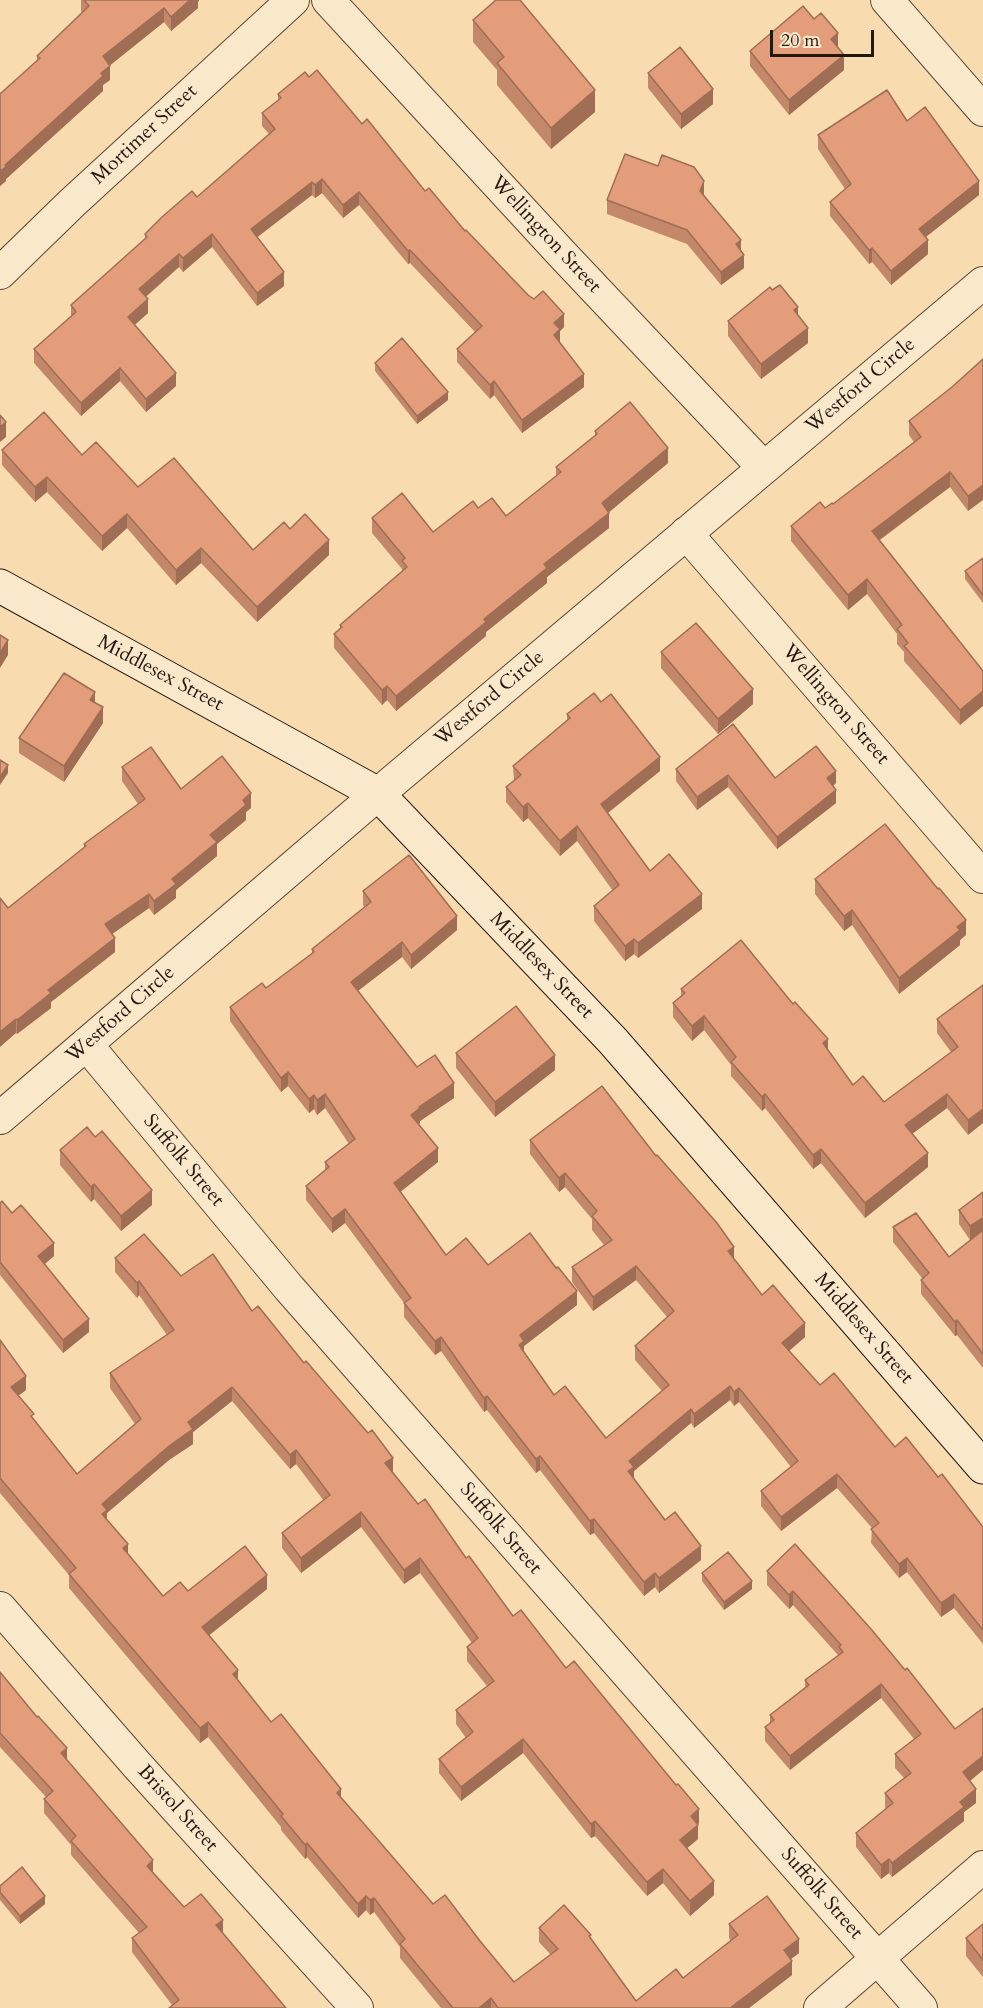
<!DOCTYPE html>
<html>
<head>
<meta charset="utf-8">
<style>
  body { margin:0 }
  #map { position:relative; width:983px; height:2008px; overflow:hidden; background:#f8dbaf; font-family:Cardo,serif }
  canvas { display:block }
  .scale { position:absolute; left:770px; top:30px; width:104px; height:27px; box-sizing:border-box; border:3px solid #221711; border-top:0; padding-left:8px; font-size:18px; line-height:21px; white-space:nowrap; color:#221711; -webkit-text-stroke:4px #fae8cb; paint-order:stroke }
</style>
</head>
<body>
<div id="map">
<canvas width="983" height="2008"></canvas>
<div class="scale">20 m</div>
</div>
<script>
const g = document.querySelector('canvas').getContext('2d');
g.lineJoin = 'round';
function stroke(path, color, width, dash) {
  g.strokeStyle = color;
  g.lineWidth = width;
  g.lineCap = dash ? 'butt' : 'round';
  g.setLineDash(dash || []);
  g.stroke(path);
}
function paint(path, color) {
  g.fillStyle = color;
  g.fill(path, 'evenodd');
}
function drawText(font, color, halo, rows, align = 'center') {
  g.font = font + ' Cardo,serif';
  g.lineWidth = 5;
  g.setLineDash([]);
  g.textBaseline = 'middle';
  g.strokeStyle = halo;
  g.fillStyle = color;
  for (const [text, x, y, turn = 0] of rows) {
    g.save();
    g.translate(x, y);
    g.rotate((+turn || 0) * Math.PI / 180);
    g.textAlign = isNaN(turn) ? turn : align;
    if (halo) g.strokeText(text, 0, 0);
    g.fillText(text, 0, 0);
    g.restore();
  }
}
const street = new Path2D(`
  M328 0 561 253 764 468
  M887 0 983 110
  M0 273 72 203 293 0
  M686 533 983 877
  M86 1044 289 1288 921 2008
  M0 1118 378 794 983 283
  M0 1608 137 1765 357 2008
  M820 2008 983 1867`);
const secondary = new Path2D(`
  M0 586 378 794 613 1041 983 1467`);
stroke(street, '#584838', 34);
stroke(secondary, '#221711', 35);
stroke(street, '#fae8cb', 32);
stroke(secondary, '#fae8cb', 33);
paint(new Path2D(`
  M81 0H199L198 2V8L171 31 164 22 110 65V80L103 85V91L6 179V181L0 186V94L37 61V56L82 13 81 11Z
  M473 20 595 112 551 149 497 85V70L473 42Z
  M838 48 844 70 789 115 750 66V51Z
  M648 73 713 104 681 129 648 88Z
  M309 77 362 124 425 191 528 295 564 327 560 331V342L584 387 522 433 494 395 490 399 457 362V349L475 332 410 263 408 264 359 205 343 218 322 193 315 198 312 195 257 237 284 286 257 306 212 247 183 272 179 267 146 297 148 313 134 325 176 386 146 412 120 381 81 416 34 363V349L71 317V305L145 239V234L197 197 269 134 262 126V113L278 100V94Z
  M907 121 979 195 926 237 928 254 891 285 872 262 869 264 830 216V202L845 189 818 149V135Z
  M704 195V196L741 250 744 268 721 285 687 244 607 214V200Z
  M772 290 808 343 761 379 728 336V321Z
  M983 359 968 511 950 487 880 540 983 671 960 725 904 661V652L897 644V634L867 594 848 610 791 541V526L833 504 914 442 909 435V421L952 387Z
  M375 363 448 400 417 424 375 371Z
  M595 431 668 463 609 512V528L547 577V583L486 632V636L396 711 387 700 382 705 334 648V634L340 629V625L402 572V569L372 533V518L433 532 478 508 506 516 556 476V467L595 436Z
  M2 450 82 455 138 487 253 550 290 529 329 555 257 622 201 563 176 585 127 528 102 551 47 492 35 502 2 465Z
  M983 558V603L965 579V571Z
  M661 652 753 704 718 734 661 668Z
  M95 702 103 723 64 782 19 753V738Z
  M567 714 660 771 608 813 650 871 702 909 638 958 634 954 625 961 594 921V906L613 891 577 841 560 856 528 818 523 822 506 802V787L514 781 513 766 567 720Z
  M122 767 181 789 251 808 246 812V820L217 844V856L176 890V898L154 915 149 908 112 934 115 952 51 1002V1008L17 1034 16 1033 8 908 84 848V844L138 804 122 781Z
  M676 769 836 783 833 786 836 803 777 849 728 787 697 810 676 781Z
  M815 879 966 935 960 940V945L899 994 852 925 844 931 815 894Z
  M363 891 457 930 411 969 402 957 358 991 417 1067 454 1098 420 1121V1123L418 1124 438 1162 400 1191 446 1255 488 1265 577 1305 524 1346V1352L554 1395 606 1438 662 1391 635 1360V1346L667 1317 636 1280 593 1311 572 1282V1267L604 1245 592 1230V1219L565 1187 559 1192 530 1154V1140L734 1259 762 1295 805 1337 789 1351 820 1385 895 1447 938 1477 983 1527V1644L954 1608 941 1617 907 1572 899 1578 871 1543 872 1528 837 1488 781 1531 761 1506V1491L791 1467 739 1402 734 1406 730 1400 694 1428 691 1423 634 1471V1478L665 1520 701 1560 659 1593 655 1587 644 1596 594 1533 590 1535 540 1470 536 1473 487 1410 484 1412 441 1351 435 1355 404 1317V1303L345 1223 332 1233 306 1200V1186L325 1171V1162L349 1144 325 1108 317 1115 314 1109 309 1113 288 1086 281 1092 230 1021V1007L266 988 312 954V949L365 908 363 905Z
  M983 985 968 1135 947 1108 912 1134 928 1167 865 1218 821 1163 813 1169 765 1108 762 1111 731 1076V1065L704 1030 692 1041 673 1017V1003L681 997V989L828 1050 853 1085 884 1102 951 1052 937 1033V1019Z
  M456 1053 555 1070 495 1117 456 1068Z
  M60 1150 152 1205 121 1231 94 1199 91 1202 60 1165Z
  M983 1192V1368L957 1335 955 1336 921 1294V1280L922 1278 893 1242V1227L949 1257 970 1240 959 1224V1210Z
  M0 1203 12 1213 54 1256 45 1264 89 1332 63 1353 0 1275Z
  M115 1258 181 1276 252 1311 304 1363 393 1472 418 1504 466 1558 513 1616 566 1668 699 1823 698 1824V1839L687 1848 714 1895 690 1916 663 1883 647 1896 595 1836 591 1838 523 1753 461 1801 439 1773V1759L466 1738 456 1724V1710L487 1686 467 1661V1647L472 1643 420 1573 404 1584 361 1527 301 1573 282 1548V1533L324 1501 296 1464 290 1469 232 1401 193 1432V1444L169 1460 107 1513V1520L128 1554 163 1596 188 1591 267 1589 209 1635 238 1681 271 1722 341 1798 433 1904 480 1941 514 1982 551 1955 539 1942V1928L591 1938 636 2001 683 1978 731 1941 729 1938V1924L799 1953 791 1959 792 1975 749 2008H441L400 1958V1947L374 1912 370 1915 366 1910 358 1918 307 1857 305 1859 281 1830V1827L208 1737 200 1743 69 1588V1575L0 1493V1340L26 1390 18 1396 34 1420 77 1474 135 1424 110 1388V1373L167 1335 139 1295 137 1298 115 1272Z
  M767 1571 905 1670 955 1729 983 1708V1770L969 1781 976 1803 964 1812V1821L892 1877 889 1873 881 1879 856 1847V1833L886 1809 885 1807V1793L904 1778 895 1768V1754L914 1739 881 1698 790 1770 765 1741V1727L770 1723V1715L805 1687V1680L838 1655 793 1605 789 1609 767 1585Z
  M702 1573 752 1589 724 1610 702 1581Z
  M0 1672 153 1872 184 1907 223 1933 286 2008 172 2005 132 1952V1938L139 1933 71 1855V1845L44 1813V1799L46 1797 0 1747Z
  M0 1886 45 1904 20 1924 0 1900Z
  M983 1924V1977L966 1956V1938Z`), '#c38769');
paint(new Path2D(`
  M190 0H199L198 2V8L171 31V17Z
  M164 8V22L103 71V56Z
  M838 33V48L831 39Z
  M844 55V70L789 115V100Z
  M110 66V80L103 85V91L6 179V181L0 186V171L5 165 101 73Z
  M713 89V104L681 129V114Z
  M595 90V112L551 149V128Z
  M322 179V193L315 198V185Z
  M704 181V195L700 205V191Z
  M979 181V195L919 242V229Z
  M312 182V195L251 242V229Z
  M359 192V205L343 218V205Z
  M212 234V247L183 272V258Z
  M741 240V254L736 244Z
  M928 240V254L891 285V271Z
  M872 248V262L869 264V250Z
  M410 250V263L408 264V251Z
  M179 254V267L139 302V289Z
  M744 255V268L721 285V272Z
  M284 272V286L257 306V293Z
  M148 299V313L128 331V317Z
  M798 307V322L794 310Z
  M564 314V327L560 331V343L554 348V323Z
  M808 328V343L761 379V364Z
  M120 368V381L81 416V403Z
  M176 373V386L146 412V399Z
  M584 374V387L522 433V420Z
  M494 381V395L490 399V385Z
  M448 392V400L417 424V416Z
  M6 422V437L0 442V427Z
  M668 448V463L602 518V503Z
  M950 472V487L872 545V531Z
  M47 477V492L35 502V487Z
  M983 485V500L968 511V496Z
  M609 513V528L547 577V583L486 632V636L396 711V696L544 564Z
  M127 514V528L102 551V536Z
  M329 540V555L257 622V607Z
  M201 548V563L176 585V570Z
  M867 579V594L848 610V595Z
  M8 640V655L0 668V653Z
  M387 686V700L382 705V690Z
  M753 689V704L718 734V719Z
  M983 691V706L960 725V710Z
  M95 692V708L90 700Z
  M103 707V723L64 782V766Z
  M660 757V771L601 818V804Z
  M8 765V773L0 785V777Z
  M836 771V783L827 791V778Z
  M728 775V787L697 810V797Z
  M836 790V803L777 849V837Z
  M251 793V808L246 812V820L217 844V856L176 890V898L154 915V901L210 835 243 800Z
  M528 803V818L523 822V807Z
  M577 826V841L560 856V841Z
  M149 894V908L105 939V924Z
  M702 894V909L638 958V943Z
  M852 910V925L844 931V916Z
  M457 916V930L411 969V955Z
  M966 920V935L960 940V945L899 994V978L957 927Z
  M115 938V952L51 1002V1008L17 1034V1020L48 990Z
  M634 939V954L625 961V946Z
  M402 942V957L351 996V982Z
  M704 1016V1030L692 1041V1026Z
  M16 1019V1033L0 1047V1032Z
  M828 1039V1053L823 1043Z
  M555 1055V1070L495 1117V1102Z
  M288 1072V1086L281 1092V1078Z
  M454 1083V1098L420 1121V1123L411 1129V1115L419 1107Z
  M325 1094V1108L317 1115V1100Z
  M765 1094V1108L762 1111V1097Z
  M947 1094V1108L905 1139V1125Z
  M314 1095V1109L309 1113V1099Z
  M983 1109V1123L968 1135V1120Z
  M438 1148V1162L394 1197V1183Z
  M821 1149V1163L813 1169V1155Z
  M928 1153V1167L865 1218V1203Z
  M565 1173V1187L559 1192V1178Z
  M94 1184V1199L91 1202V1187Z
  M152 1190V1205L121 1231V1216Z
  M345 1209V1223L332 1233V1219Z
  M983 1218V1232L970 1240V1226Z
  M54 1243V1256L38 1269V1256Z
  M734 1247V1261L728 1251Z
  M636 1266V1280L593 1311V1297Z
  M139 1281V1295L137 1298V1283Z
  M577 1291V1305L524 1346V1355L519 1359 520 1335Z
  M89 1319V1332L63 1353V1340Z
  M957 1320V1335L955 1336V1322Z
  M805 1323V1337L782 1357V1343Z
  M441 1337V1351L435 1355V1341Z
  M26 1376V1390L11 1401V1387Z
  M730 1386V1400L694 1428V1414Z
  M232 1387V1401L193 1432V1444L169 1460 107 1513V1524L102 1528V1504L188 1422Z
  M739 1388V1402L734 1406V1392Z
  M487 1396V1410L484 1412V1398Z
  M691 1409V1423L634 1471V1481L628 1485 629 1461Z
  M296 1450V1464L290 1469V1455Z
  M540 1456V1470L536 1473V1459Z
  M393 1458V1472L385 1478V1463Z
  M837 1474V1488L781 1531V1517Z
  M361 1512V1527L301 1573V1558Z
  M594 1519V1533L590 1535V1521Z
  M128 1544V1559L123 1548Z
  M701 1546V1560L659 1593V1578Z
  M420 1558V1573L404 1584V1570Z
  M907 1558V1572L899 1578V1564Z
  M655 1573V1587L644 1596V1582Z
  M267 1575V1589L202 1641V1627Z
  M752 1581V1589L724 1610V1602Z
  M793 1591V1605L789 1609V1595Z
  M954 1594V1608L941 1617V1603Z
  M238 1670V1684L233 1674Z
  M881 1684V1698L790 1770V1756Z
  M208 1722V1737L200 1743V1728Z
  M523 1739V1753L461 1801V1787Z
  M67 1748V1762L61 1753Z
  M983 1756V1770L963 1787V1772Z
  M341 1789V1803L337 1793Z
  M976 1789V1803L964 1812V1821L892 1877V1863L960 1802Z
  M699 1809V1823L691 1831V1816Z
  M595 1821V1836L591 1838V1824Z
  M698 1825V1839L680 1854V1840Z
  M307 1843V1857L305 1859V1845Z
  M889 1859V1873L881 1879V1865Z
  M153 1860V1875L147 1866Z
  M663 1869V1883L647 1896V1882Z
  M714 1881V1895L690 1916V1901Z
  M45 1896V1904L20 1924V1916Z
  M366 1896V1910L358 1918V1904Z
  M374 1898V1912L370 1915V1900Z
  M223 1920V1934L216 1925Z
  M799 1939V1953L784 1964V1950Z
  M792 1961V1975L749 2008H730Z
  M491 1998V2008H479Z`), '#9f6e55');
const building = new Path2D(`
  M84 0H190L171 17 164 8 103 56 110 66 101 73 103 76 5 165 6 167 0 171V94L40 58 37 56 89 6Z
  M496 0H520L595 90 551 128 497 63 504 57 473 20Z
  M803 6 814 19 821 13 838 33 831 39 844 55 789 100 750 51Z
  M680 47 713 89 681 114 648 73Z
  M317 70 362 124 367 119 425 191 429 188 465 231 466 230 528 295 534 299 543 291 564 314 554 323 560 329 554 335 584 374 522 420 494 381 490 385 457 349 482 326 410 250 408 251 359 192 343 205 322 179 315 185 312 182 251 229 284 272 257 293 212 234 183 258 179 254 139 289 148 299 128 317 176 373 146 399 120 368 81 403 34 349 76 312 71 305 147 237 145 234 162 217 192 191 197 197 275 129 262 113 281 98 278 94 305 72 309 77Z
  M887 90 907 121 925 107 979 181 919 229 928 240 891 271 872 248 869 250 830 202 851 184 818 135Z
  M625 154 658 166 662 155 694 167 704 181 700 191 741 240 736 244 744 255 721 272 687 230 607 200Z
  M780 285 798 307 794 310 808 328 761 364 728 321 770 287 772 290Z
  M402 338 448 392 417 416 375 363Z
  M983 359V485L968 496 950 472 872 531 983 671V691L960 710 904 646 908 643 897 629 902 625 867 579 848 595 791 526 820 502 825 508 832 503 833 504 921 437 909 421 952 387Z
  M630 402 668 448 602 503 609 513 544 564 547 568 484 619 486 622 396 696 387 686 382 690 334 634 342 627 340 625 407 567 402 561 405 558 372 518 402 493 433 532 473 501 478 508 492 498 506 516 561 472 556 467 597 434 595 431Z
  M44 412 82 455 96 442 138 487 174 458 253 550 284 522 290 529 305 514 329 540 257 607 201 548 176 570 127 514 102 536 47 477 35 487 2 450Z
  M0 415 6 422 0 427Z
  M983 558V595L965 571Z
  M696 623 753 689 718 719 661 652Z
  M0 635 8 640 0 653Z
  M64 673 95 692 90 700 103 707 64 766 19 738Z
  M594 693 601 702 611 694 660 757 601 804 650 871 669 854 702 894 638 943 634 939 625 946 594 906 619 885 577 826 560 841 528 803 523 807 506 787 521 775 513 766 570 718 567 714Z
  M733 724 775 778 816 746 836 771 827 778 836 790 777 837 728 775 697 797 676 769Z
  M151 747 181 789 222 756 251 793 243 800 246 805 210 835 217 842 172 879 176 884 154 901 149 894 105 924 115 938 48 990 51 993 17 1020 16 1019 0 1032V898L8 908 86 846 84 844 145 799 122 767Z
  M0 760 8 765 0 777Z
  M885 824 938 889 939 888 966 920 957 927 960 930 899 978 852 910 844 916 815 879Z
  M409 855 457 916 411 955 402 942 351 982 417 1067 435 1055 454 1083 419 1107 420 1108 411 1115 438 1148 394 1183 446 1255 466 1238 488 1265 530 1233 556 1268 558 1267 577 1291 520 1335 524 1341 519 1345 554 1395 565 1386 606 1438 669 1385 635 1346 674 1311 636 1266 593 1297 572 1267 612 1240 592 1216 597 1211 565 1173 559 1178 530 1140 602 1086 656 1156 657 1155 717 1223 734 1247 728 1251 762 1295 773 1285 805 1323 782 1343 820 1385 834 1373 895 1447 906 1437 938 1477 942 1474 983 1527V1630L954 1594 941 1603 907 1558 899 1564 871 1529 879 1523 837 1474 781 1517 761 1491 798 1461 739 1388 734 1392 730 1386 694 1414 691 1409 629 1461 634 1467 628 1471 665 1520 675 1512 701 1546 659 1578 655 1573 644 1582 594 1519 590 1521 540 1456 536 1459 487 1396 484 1398 441 1337 435 1341 404 1303 411 1298 345 1209 332 1219 306 1186 329 1167 325 1162 355 1139 325 1094 317 1100 314 1095 309 1099 288 1072 281 1078 230 1007 262 983 266 988 314 952 312 949 371 902 363 891Z
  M741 940 793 1004 795 1002 828 1039 823 1043 853 1085 863 1076 884 1102 958 1047 937 1019 983 985V1109L968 1120 947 1094 905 1125 928 1153 865 1203 821 1149 813 1155 765 1094 762 1097 731 1062 736 1057 704 1016 692 1026 673 1003 685 993 681 989Z
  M516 1006 555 1055 495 1102 456 1053Z
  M87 1127 95 1137 102 1131 152 1190 121 1216 94 1184 91 1187 60 1150Z
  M983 1192V1218L970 1226 959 1210Z
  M2 1201 12 1213 21 1205 54 1243 38 1256 89 1319 63 1340 0 1262V1203Z
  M916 1213 949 1257 983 1230V1354L957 1320 955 1322 921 1280 929 1273 893 1227Z
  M144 1234 181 1276 213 1254 252 1311 258 1306 304 1363 306 1361 368 1433 372 1430 393 1458 385 1463 418 1504 425 1499 466 1558 469 1556 513 1616 521 1610 566 1668 574 1661 676 1785 678 1784 699 1809 691 1816 698 1825 680 1840 714 1881 690 1901 663 1869 647 1882 595 1821 591 1824 523 1739 461 1787 439 1759 473 1732 456 1710 494 1681 467 1647 478 1638 420 1558 404 1570 361 1512 301 1558 282 1533 330 1495 296 1450 290 1455 232 1387 188 1422 193 1429 169 1446 102 1504 107 1510 102 1514 128 1544 123 1548 163 1596 180 1582 188 1591 245 1546 267 1575 202 1627 238 1670 233 1674 271 1722 281 1714 341 1789 337 1793 372 1833 433 1904 445 1895 480 1941 514 1982 558 1949 539 1928 564 1905 591 1935 589 1936 636 2001 676 1969 683 1978 738 1935 729 1924 767 1896 799 1939 784 1950 792 1961 730 2008H498L491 1998 479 2008H453L400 1944 405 1939 374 1898 370 1900 366 1896 358 1904 307 1843 305 1845 281 1816 283 1814 208 1722 200 1728 69 1574 76 1568 0 1478V1340L26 1376 11 1387 34 1414 31 1416 77 1474 141 1419 110 1373 174 1330 139 1281 137 1283 115 1258Z
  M795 1544 871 1629 905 1670 907 1668 955 1729 983 1708V1756L963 1772 976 1789 960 1802 964 1807 892 1863 889 1859 881 1865 856 1833 893 1803 885 1793 911 1773 895 1754 921 1734 881 1684 790 1756 765 1727 774 1720 770 1715 809 1685 805 1680 843 1652 839 1647 841 1645 793 1591 789 1595 767 1571Z
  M728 1552 752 1581 724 1602 702 1573Z
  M0 1672 37 1717 38 1716 67 1748 61 1753 153 1860 147 1866 184 1907 201 1894 223 1920 216 1925 286 2008H169L179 2000 132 1938 147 1927 71 1841 76 1836 44 1799 53 1791 0 1733Z
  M22 1867 45 1896 20 1916 0 1892V1886Z
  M983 1924V1960L966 1938Z`);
paint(building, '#e39d7a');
stroke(building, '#9f6e55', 1.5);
drawText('20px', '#221711', '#fae8cb', [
  ["Mortimer Street",145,135,-43],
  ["Wellington Street",545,235,47],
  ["Westford Circle",861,386,-40],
  ["Middlesex Street",160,674,28],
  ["Westford Circle",490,699,-40],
  ["Wellington Street",835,705,49],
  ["Middlesex Street",541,966,46],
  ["Westford Circle",121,1015,-41],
  ["Suffolk Street",183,1161,50],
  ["Middlesex Street",863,1329,49],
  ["Suffolk Street",500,1529,49],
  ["Bristol Street",177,1809,48],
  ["Suffolk Street",821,1894,49]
]);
</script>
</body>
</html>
